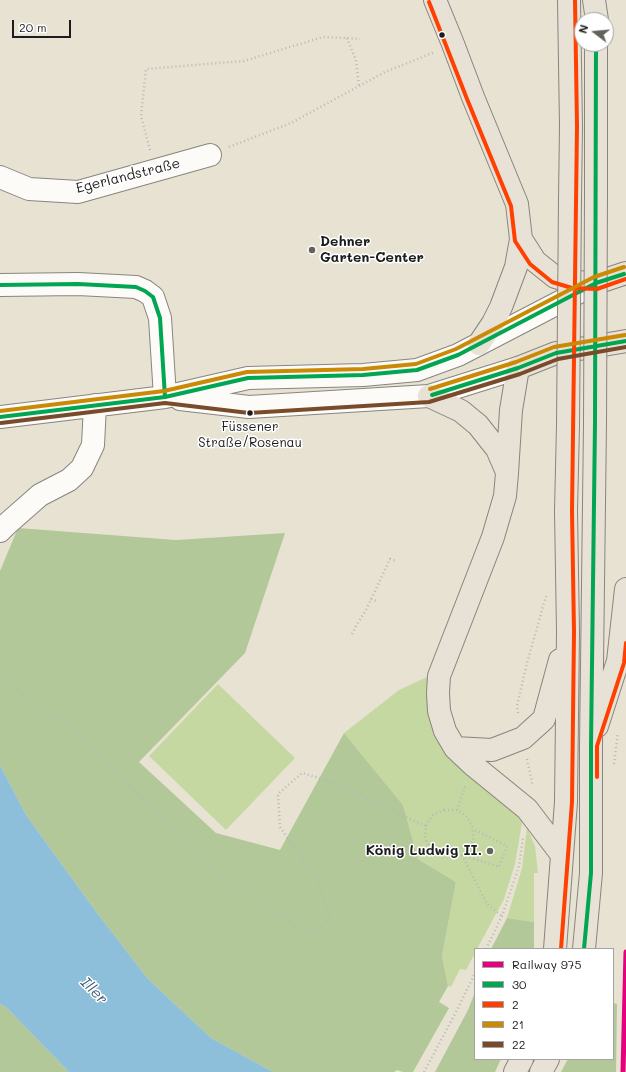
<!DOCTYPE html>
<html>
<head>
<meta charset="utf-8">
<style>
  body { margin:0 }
  #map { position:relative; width:626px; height:1072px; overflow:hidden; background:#e8e2d3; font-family:Mali,sans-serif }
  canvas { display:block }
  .legend { position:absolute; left:474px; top:948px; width:140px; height:112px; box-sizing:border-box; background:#fff; border:1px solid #a4a4a4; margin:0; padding:5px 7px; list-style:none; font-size:12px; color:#1c1c1c }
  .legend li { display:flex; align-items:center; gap:8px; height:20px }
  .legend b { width:20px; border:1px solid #a4a4a4 }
  .north { position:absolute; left:574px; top:12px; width:40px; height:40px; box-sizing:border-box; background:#fff; border:1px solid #a4a4a4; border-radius:50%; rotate:286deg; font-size:11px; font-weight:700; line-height:16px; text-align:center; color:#1c1c1c }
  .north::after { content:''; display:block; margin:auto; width:14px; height:18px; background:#63615c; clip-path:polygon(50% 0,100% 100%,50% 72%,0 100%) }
  .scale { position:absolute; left:12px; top:20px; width:59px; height:18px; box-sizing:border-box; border:2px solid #1c1c1c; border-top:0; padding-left:5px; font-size:12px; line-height:14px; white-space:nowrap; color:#1c1c1c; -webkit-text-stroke:3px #fff; paint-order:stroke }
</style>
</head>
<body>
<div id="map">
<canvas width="626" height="1072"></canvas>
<ul class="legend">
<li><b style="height:5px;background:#e5007d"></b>Railway 975</li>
<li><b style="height:5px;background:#00a651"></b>30</li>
<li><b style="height:5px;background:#ff4000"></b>2</li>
<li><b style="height:5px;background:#cb8a06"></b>21</li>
<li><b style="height:5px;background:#7a4b2a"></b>22</li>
</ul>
<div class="north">N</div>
<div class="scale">20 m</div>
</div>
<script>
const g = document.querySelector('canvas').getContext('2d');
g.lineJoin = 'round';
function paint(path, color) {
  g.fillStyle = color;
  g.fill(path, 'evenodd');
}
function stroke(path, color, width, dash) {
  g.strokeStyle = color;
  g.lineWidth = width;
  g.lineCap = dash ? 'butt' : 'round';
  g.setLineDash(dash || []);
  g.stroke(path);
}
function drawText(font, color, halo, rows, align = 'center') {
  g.font = font + ' Mali,sans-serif';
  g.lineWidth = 3;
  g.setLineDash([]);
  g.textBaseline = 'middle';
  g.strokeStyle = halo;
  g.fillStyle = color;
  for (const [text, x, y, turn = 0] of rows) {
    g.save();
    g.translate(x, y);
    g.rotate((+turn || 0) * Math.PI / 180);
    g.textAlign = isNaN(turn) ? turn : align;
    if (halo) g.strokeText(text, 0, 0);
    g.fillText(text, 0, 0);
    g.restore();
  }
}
paint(new Path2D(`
  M431 675 437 732 523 817 515 864 504 899 477 949H475V953L466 970 460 969 451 987 448 986 442 956 456 882 418 859 403 805 344 733 399 690Z
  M218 684 295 758 226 830 149 756Z
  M527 828 535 846 538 873H534V922L507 918 522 868Z`), '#c5d8a2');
paint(new Path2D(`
  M18 528 176 540 285 533 245 653 139 762 216 833 280 850 344 733 403 805 418 859 456 882 442 956 448 986 439 1002 449 1008 413 1072H403L397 1070 394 1072H273L211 1038 148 979 97 913 26 815 0 765V571Z
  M507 918 534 922V949H491Z
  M475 992V1059H501L495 1072H435L468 1010Z
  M613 1003 617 1004 616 1072H561L568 1059H613Z
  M0 1004 6 1007 69 1072H0Z`), '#b2c899');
paint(new Path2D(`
  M0 765 26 815 97 913 148 979 211 1038 273 1072H69L6 1007 0 1004Z`), '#8dbeda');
const minor = new Path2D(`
  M0 177 29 189 78 192 210 155
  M0 285 78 284 136 287 145 291 153 297 160 318 165 397
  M180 399 249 407 429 396 518 368
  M0 417 165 397 248 378 363 375 417 370 458 355 585 289
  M0 531 7 524 40 495 69 480 82 468 93 445 95 405`);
const major = new Path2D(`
  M435 0 453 44 473 97 517 204 521 239 516 267 501 307 493 323 479 344
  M569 0 571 126 570 199
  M594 0 597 20
  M596 195V44
  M521 239 535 261 555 277 573 282 596 283 626 273
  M429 396 461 411 478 425 497 449 507 472
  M597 726 618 661 626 589
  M455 748 492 750 523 738 544 719 560 660
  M562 855 527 809 473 765 455 748 445 731 439 711 438 693 439 676 493 537 505 496 507 473 511 410 518 368 556 353 626 341
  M555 949 566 802 568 632 566 511 568 425
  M584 949 591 873V745L595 423
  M515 1072 522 1059
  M541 1072 548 1059`);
stroke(minor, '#88857e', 24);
stroke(major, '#88857e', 24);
stroke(new Path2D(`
  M347 38 356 60 359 86
  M229 147 291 123 385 72 435 52
  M150 150 141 116 146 69 244 61 323 37 347 38 360 39
  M371 599 376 601
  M352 634 356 626 366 610 390 559 396 561
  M0 677 81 735 121 776 196 857 303 932 319 933 330 916 317 880 280 827 278 794 302 773 337 783 386 808 426 826
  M518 713 517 706 527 663 546 596
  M527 759 532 782 531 786
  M614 764 618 733
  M444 810H457L467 817 473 829V841L462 855 455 858 442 857 431 850 425 839 426 826 433 815Z
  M457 810 466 784
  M462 855 499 867 507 846 473 829
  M462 855 487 904 502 916
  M486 949 502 916 519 866 523 838
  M0 1060 15 1072
  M424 1072 456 1012 475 973`), '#b8b8b5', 2.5, [1, 3]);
stroke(minor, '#fcfbf8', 22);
stroke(major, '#e8e1d5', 22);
const majorBridge = new Path2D(`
  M595 423 596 195
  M568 425 570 199`);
stroke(majorBridge, '#88857e', 24, []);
stroke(majorBridge, '#e8e1d5', 22);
stroke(new Path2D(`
  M0 285 78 284 136 287 145 291 153 297 160 318 165 397
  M432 395 518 368 556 353 626 341
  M0 417 165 397 248 378 363 375 417 370 458 355 596 283 624 274
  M584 949 591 873V745L595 423 596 44`), '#00a651', 4);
stroke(new Path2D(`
  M429 2 467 99 511 206 515 241 530 264 552 282 572 288 597 289 626 279
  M597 777V746L624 663 626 643
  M561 949 572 802 574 632 572 511 577 126 575 0`), '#ff4000', 4);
stroke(new Path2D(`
  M430 389 516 362 554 347 625 335
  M0 411 164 391 247 372 363 369 416 364 456 349 594 277 624 267`), '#cb8a06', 4);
stroke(new Path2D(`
  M1 423 165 403 249 413 429 402 520 374 558 359 626 347`), '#7a4b2a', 4);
stroke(new Path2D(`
  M623 1072 626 952`), '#e5007d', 5);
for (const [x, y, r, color] of [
  [442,35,3.5,"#1c1c1c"],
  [312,250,4,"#63615c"],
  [250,413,3.5,"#1c1c1c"],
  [490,851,4,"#63615c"]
]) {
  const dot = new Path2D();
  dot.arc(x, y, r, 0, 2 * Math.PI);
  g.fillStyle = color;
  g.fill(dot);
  stroke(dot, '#fff', 1.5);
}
drawText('13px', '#1c1c1c', '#fff', [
  ["Füssener",250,427],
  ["Straße/Rosenau",250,443]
]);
drawText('14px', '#1c1c1c', '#fff', [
  ["Egerlandstraße",128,176,-14]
]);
drawText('bold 14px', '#1c1c1c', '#fff', [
  ["Dehner",320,242],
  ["Garten-Center",320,258],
  ["König Ludwig II.",482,851,"right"]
], 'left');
drawText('italic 15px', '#3d5e73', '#fff', [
  ["Iller",94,991,45]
]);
</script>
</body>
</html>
